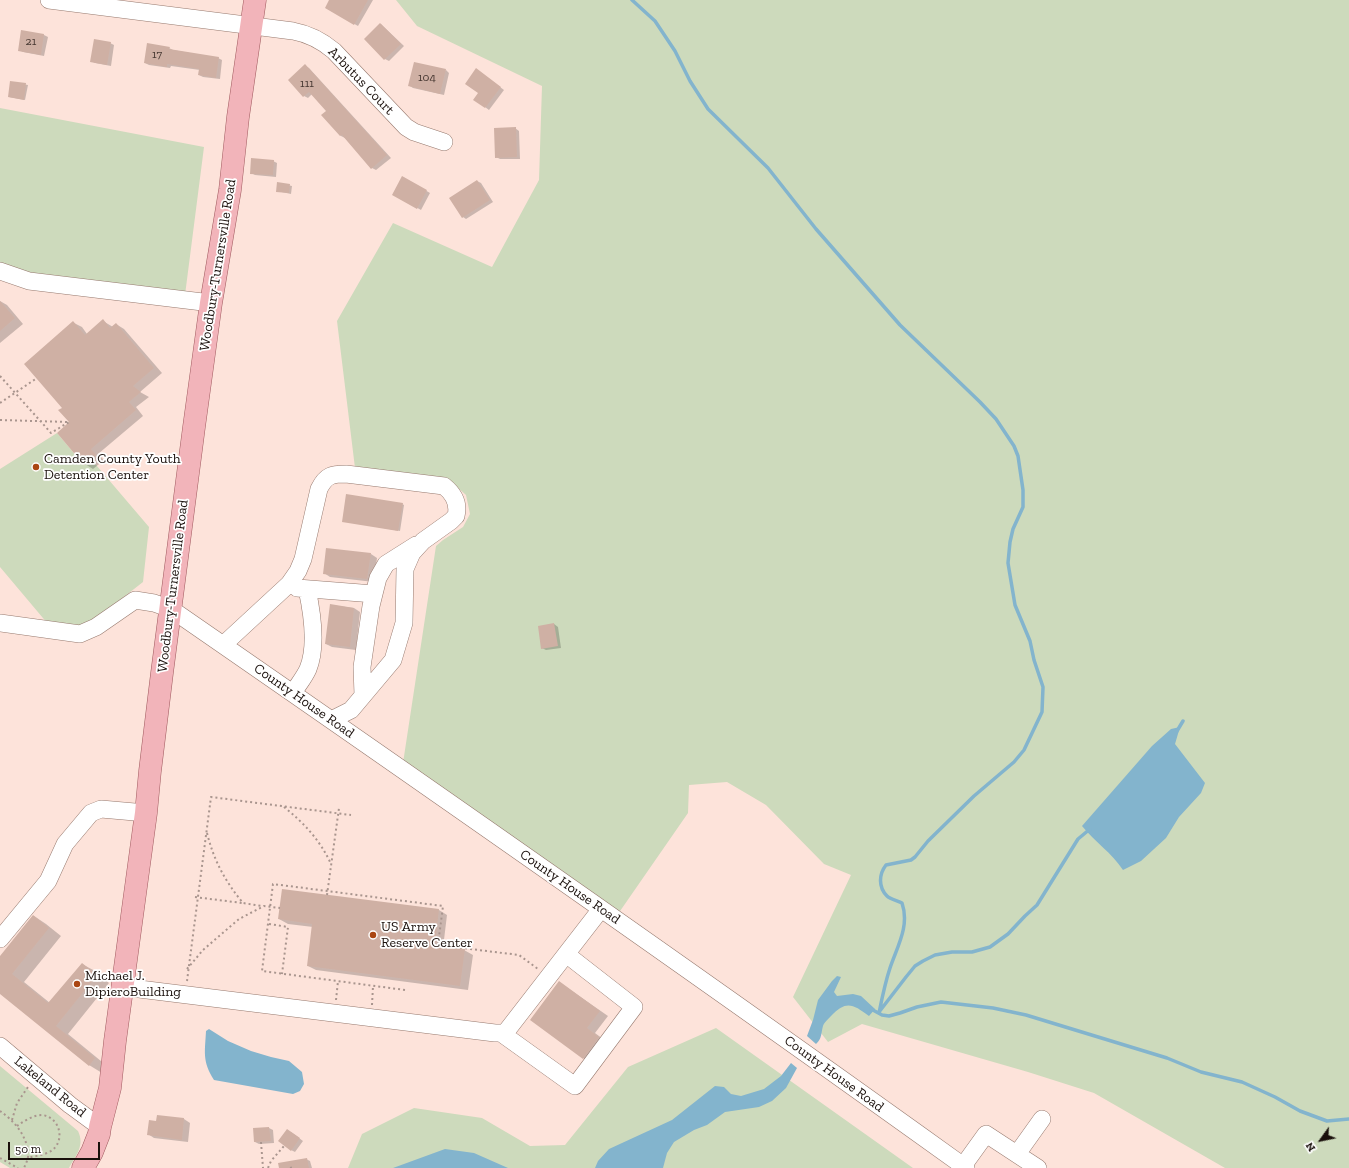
<!DOCTYPE html>
<html>
<head>
<meta charset="utf-8">
<style>
  body { margin:0 }
  #map { position:relative; width:1349px; height:1168px; overflow:hidden; background:#fde3da; font-family:"Zilla Slab",serif }
  canvas { display:block }
  .north { position:absolute; left:1301px; top:1120px; width:40px; height:40px; -webkit-text-stroke:3px #fff; paint-order:stroke; rotate:237deg; font-size:11px; font-weight:700; line-height:16px; text-align:center; color:#190f0b }
  .north::after { content:''; display:block; margin:auto; width:14px; height:18px; background:#190f0b; clip-path:polygon(50% 0,100% 100%,50% 72%,0 100%) }
  .scale { position:absolute; left:8px; top:1142px; width:92px; height:18px; box-sizing:border-box; border:2px solid #190f0b; border-top:0; padding-left:5px; font-size:12px; line-height:14px; white-space:nowrap; color:#190f0b; -webkit-text-stroke:3px #fff; paint-order:stroke }
</style>
</head>
<body>
<div id="map">
<canvas width="1349" height="1168"></canvas>
<div class="north">N</div>
<div class="scale">50 m</div>
</div>
<script>
const g = document.querySelector('canvas').getContext('2d');
g.lineJoin = 'round';
function paint(path, color) {
  g.fillStyle = color;
  g.fill(path, 'evenodd');
}
function stroke(path, color, width, dash) {
  g.strokeStyle = color;
  g.lineWidth = width;
  g.lineCap = dash ? 'butt' : 'round';
  g.setLineDash(dash || []);
  g.stroke(path);
}
function drawText(font, color, halo, rows, align = 'center') {
  g.font = font + ' "Zilla Slab",serif';
  g.lineWidth = 3.5;
  g.setLineDash([]);
  g.textBaseline = 'middle';
  g.strokeStyle = halo;
  g.fillStyle = color;
  for (const [text, x, y, turn = 0] of rows) {
    g.save();
    g.translate(x, y);
    g.rotate((+turn || 0) * Math.PI / 180);
    g.textAlign = isNaN(turn) ? turn : align;
    if (halo) g.strokeText(text, 0, 0);
    g.fillText(text, 0, 0);
    g.restore();
  }
}
paint(new Path2D(`
  M396 0H1349V1168H1225L1094 1093 1028 1072 862 1024 828 1042 793 997 851 875 824 864 766 805 727 782 689 785 688 813 618 914 403 763 436 546 443 540 463 527 470 514 466 495 457 487 355 468 337 321 393 223 492 267 539 180 542 86 417 26Z
  M0 108 204 147 185 295 0 271Z
  M57 433 84 465 91 459 149 527 143 582 84 628 48 624 0 567V469Z
  M716 1028 913 1168H348L362 1134 414 1108 482 1118 530 1146 565 1145 628 1067Z
  M0 1066 78 1131C85 1146 76 1155 69 1168H10L0 1162Z`), '#cddabc');
paint(new Path2D(`
  M1180 727 1175 744 1205 783 1201 793 1179 817 1166 838 1141 861 1123 870C1112 853 1095 842 1082 826L1152 746 1171 729Z
  M837 976 841 977 834 992 837 996 853 994 861 996 875 1009 869 1016C853 1004 846 1000 831 1016 828 1019 824 1023 823 1026 821 1033 822 1039 816 1044L807 1036 813 1020 818 1000 832 981Z
  M209 1029 228 1041 251 1051 271 1057 289 1061 302 1072 304 1084 300 1091 293 1094 214 1080C202 1061 205 1052 206 1031Z
  M791 1063 797 1068 786 1088 772 1101 759 1107 725 1112 707 1125 694 1130 674 1142 667 1153 663 1168H595L598 1161 609 1149 672 1120 715 1086 724 1087 731 1094 741 1096 764 1089 781 1076Z
  M445 1149 474 1153 508 1168H393Z`), '#83b4cd');
paint(new Path2D(`
  M330 0H373L358 26 326 8Z
  M381 24 384 27 404 46 389 61 385 59Z
  M22 31 44 35 48 37 44 56 23 52 19 50Z
  M110 43 114 45 111 66 95 63 91 61Z
  M169 48 173 50 218 58 222 60 220 79 203 77 199 75 200 70 171 66 170 68 149 65 145 63Z
  M305 66 309 68 391 158 376 170 372 168 345 138 341 136 327 111 312 94 308 98 304 96 289 80Z
  M446 70 449 73 444 95 413 88 410 86Z
  M480 72 504 90 489 110 485 107 479 93Z
  M11 82 28 85 25 100 9 97Z
  M515 128 519 131 520 159H500L496 157Z
  M273 161 277 163 276 177 255 175 251 173Z
  M403 177 430 193 421 210 393 194Z
  M477 181 481 183 493 202 466 219 463 217Z
  M278 183 292 186 291 194 277 191Z
  M0 301 7 305 23 324 0 343Z
  M103 321 113 327 116 324 124 329 162 373 140 392 149 397 136 407 143 416 98 454 104 460 93 469 85 464 70 422 63 408 74 323 82 327 87 334Z
  M402 504 404 505 400 531 343 521Z
  M371 554 377 558 374 582 330 577 324 573Z
  M331 605 354 608 360 612 356 650 332 647 326 644Z
  M554 624 558 627 561 648 546 650 542 648Z
  M283 890 439 910 447 915 443 948 464 950 473 955 468 990 316 970 308 966 313 927 288 924 279 919Z
  M34 916 46 924 61 936 24 982 50 1003 82 964 95 971 109 983 68 1034 107 1066 102 1073 89 1065 0 992V958Z
  M559 982 608 1016 595 1033 607 1042 591 1063 583 1058Z
  M158 1116 184 1119 190 1123 188 1142 154 1138 148 1134 157 1122Z
  M269 1128 273 1130 274 1143 259 1144 255 1142 254 1129Z
  M291 1132 303 1141 295 1152 291 1150Z
  M306 1159 310 1161 312 1168H295Z`), '#0003');
stroke(new Path2D(`
  M632 0 655 21 675 51 690 81 708 109 768 168 816 229 900 325 980 402 996 419 1014 446 1018 456 1023 490V507L1013 529 1010 542 1008 563 1015 605 1030 641 1034 660 1043 687 1042 712 1024 750 1014 762 974 796 928 841 915 857 911 860 886 865C879 874 878 887 887 896 890 899 898 901 902 903 910 926 897 947 890 968 885 983 882 998 879 1013
  M1177 731 1183 721
  M871 1009 882 1015 889 1016 900 1013 917 1007 941 1002 993 1008 1026 1015 1167 1058 1201 1072 1242 1082 1275 1097 1300 1111 1327 1121 1349 1119
  M879 1012 906 977 915 966 923 961 935 955 952 952H972L990 947 1008 934 1025 916 1037 905 1078 839 1090 829`), '#83b4cd', 3.5);
paint(new Path2D(`
  M329 0H368L354 25 325 8Z
  M380 23 401 44 384 60 364 39Z
  M21 30 44 34 41 55 18 51Z
  M94 39 111 42 107 65 90 62Z
  M147 43 170 47 169 49 219 57 216 78 198 75 199 69 167 64V67L144 63Z
  M414 62 446 69 440 94 408 86Z
  M305 64 387 155 371 169 342 135 340 136 321 115 326 111 309 92 303 97 288 80Z
  M476 68 501 87 485 108 473 100 478 93 465 84Z
  M10 81 26 83 24 100 8 97Z
  M516 127 517 157 495 158 494 128Z
  M251 158 274 160 273 175 250 174Z
  M402 176 427 190 417 209 392 195Z
  M477 180 490 200 462 218 449 198Z
  M277 182 290 184 289 193 276 192Z
  M0 301 15 318 0 331Z
  M103 319 110 328 116 323 154 368 133 386 141 392 129 402 136 410 91 449 96 455 84 465 57 433 69 422 58 410 62 408 24 364 73 321 85 335Z
  M346 494 403 503 398 531 342 522Z
  M326 548 371 553 367 579 323 574Z
  M330 604 354 608 350 647 325 644Z
  M554 623 558 646 541 649 538 626Z
  M282 889 439 909 435 945 465 949 460 986 307 966 312 924 278 919Z
  M33 915 49 928 12 974 48 1003 82 963 97 975 56 1026 95 1058 89 1066 0 994V956Z
  M559 981 600 1011 587 1028 599 1037 583 1059 530 1020Z
  M157 1115 184 1118 182 1140 147 1135 149 1120 156 1121Z
  M269 1127 271 1141 254 1142 253 1128Z
  M287 1129 300 1138 291 1151 278 1141Z
  M307 1158 309 1168H279L278 1163Z`), '#cfb0a4');
const minor = new Path2D(`
  M49 0 293 31C309 34 321 40 334 51L406 127 414 132 444 142
  M0 271 29 281 211 303
  M297 588 374 594
  M0 623 80 634 96 627 135 600 154 603 171 609C437 793 703 979 966 1168
  M223 645 289 584 298 571 303 559 319 489C326 475 332 474 346 474L444 486C454 494 459 504 456 516L451 521 423 541 412 553 405 569 404 623 393 660 351 710 331 720
  M293 693C297 686 304 678 308 669 317 647 312 612 307 589
  M363 695 362 667 371 606 378 578 386 564 416 545
  M0 939 48 881 65 844 91 813 101 809 146 813
  M123 987 495 1033H505L601 909
  M501 1033 575 1086 634 1007 566 954
  M0 1046 70 1105 100 1127
  M1017 1154 1042 1119
  M963 1166 986 1134 1038 1168`);
const major = new Path2D(`
  M83 1168 92 1152 99 1134 100 1127 110 1088 115 1041 146 813 150 771 162 673 194 427 211 303 230 190 238 117 255 0`);
stroke(minor, '#96796e', 18);
stroke(major, '#a05a5f', 23);
stroke(new Path2D(`
  M0 376 51 433 69 422
  M0 403 37 378
  M0 420 68 422
  M284 807C304 823 320 840 331 864
  M207 833C214 861 225 881 243 903L262 906
  M327 895 339 808
  M195 897 242 903
  M269 924 288 927 282 974
  M187 969 203 950 239 919 264 906 280 908
  M187 981 211 797 351 815
  M405 990 262 971 273 884 443 906 438 945 519 955 538 969
  M336 1000 338 981
  M372 1005 373 986
  M0 1111C13 1120 27 1135 28 1153 29 1158 26 1163 24 1168
  M12 1120 17 1103 28 1087
  M17 1126C24 1121 33 1115 42 1115 60 1117 66 1141 51 1151 45 1155 35 1156 27 1158
  M261 1142 263 1168
  M0 1158 18 1168
  M268 1168 271 1161 284 1146
  M290 1168 294 1167`), '#a9958e', 2, [2, 3]);
stroke(minor, '#fff', 17);
stroke(major, '#f2b4ba', 22);
for (const [x, y, r, color] of [
  [36,467,4,"#aa4612"],
  [373,935,4,"#aa4612"],
  [77,984,4,"#aa4612"]
]) {
  const dot = new Path2D();
  dot.arc(x, y, r, 0, 2 * Math.PI);
  g.fillStyle = color;
  g.fill(dot);
  stroke(dot, '#fff', 1.5);
}
drawText('12px', '#463731', null, [
  ["21",31,42],
  ["17",157,55],
  ["104",427,78],
  ["111",307,84]
]);
drawText('14px', '#190f0b', '#fff', [
  ["Arbutus Court",361,81,46],
  ["Woodbury-Turnersville Road",218,265,-81],
  ["Woodbury-Turnersville Road",173,586,-83],
  ["County House Road",304,701,35],
  ["County House Road",570,887,35],
  ["County House Road",834,1074,36],
  ["Lakeland Road",50,1087,39]
]);
drawText('14px', '#190f0b', '#fff', [
  ["Camden County Youth",44,459],
  ["Detention Center",44,475],
  ["US Army",381,927],
  ["Reserve Center",381,943],
  ["Michael J.",85,976],
  ["DipieroBuilding",85,992]
], 'left');
</script>
</body>
</html>
